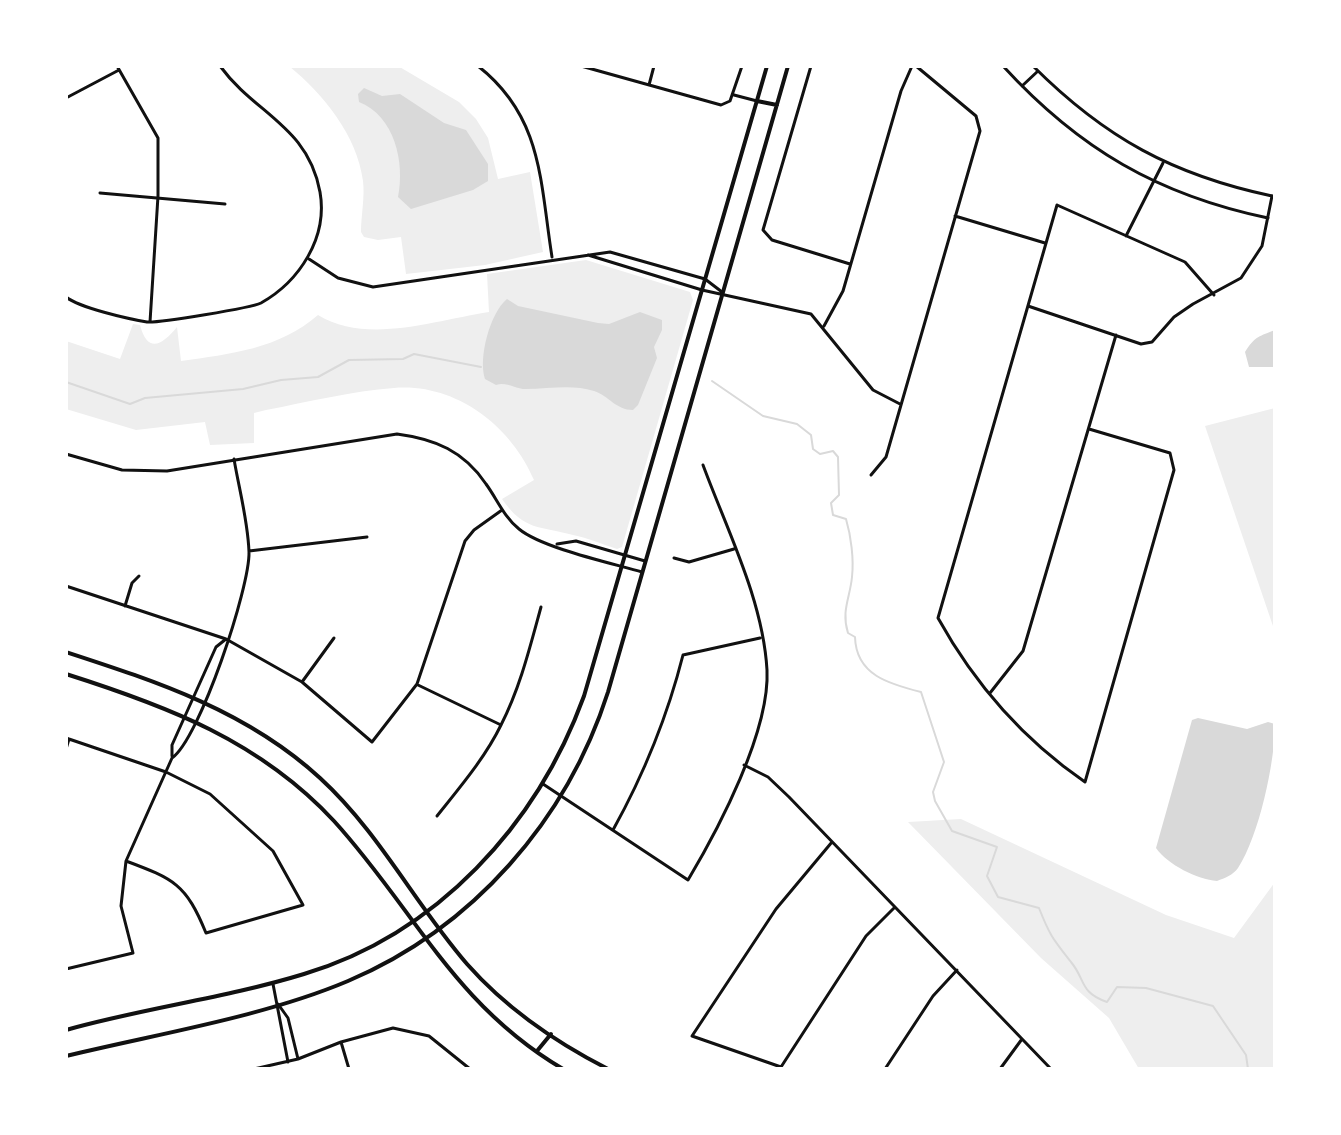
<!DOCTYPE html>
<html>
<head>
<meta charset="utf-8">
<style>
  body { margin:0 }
  #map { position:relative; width:1341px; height:1135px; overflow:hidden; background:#fff; font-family:"PT Sans Narrow",sans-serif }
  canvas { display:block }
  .frame { position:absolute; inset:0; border:68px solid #fff; pointer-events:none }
</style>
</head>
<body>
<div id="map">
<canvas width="1341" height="1135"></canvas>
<div class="frame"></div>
</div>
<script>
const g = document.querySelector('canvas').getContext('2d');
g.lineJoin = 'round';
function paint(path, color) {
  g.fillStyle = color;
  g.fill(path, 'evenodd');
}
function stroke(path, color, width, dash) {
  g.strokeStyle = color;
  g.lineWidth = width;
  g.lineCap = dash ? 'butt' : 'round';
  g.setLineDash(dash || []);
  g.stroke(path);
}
paint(new Path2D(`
  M289 66H398L459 102 476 119 488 138 498 179 530 172 543 252 485 265 406 274 401 237 378 240 364 237 361 232C361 216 365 197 363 181 357 135 323 94 289 66Z
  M586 260 690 292 693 300 622 547 617 549C602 544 588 538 573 535 540 526 524 531 502 499L534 480C511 426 456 383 394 388 352 391 308 402 266 410L254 413V443L210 445 205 422 136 430 66 409V341L120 359 133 324 140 325C148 355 163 344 177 327L181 361C230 354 279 349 318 315 367 345 436 320 489 312L487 274Z
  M1275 408V632L1205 426Z
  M961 819 1166 915 1234 938 1275 882V1069H1139L1109 1018 1041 958 908 822Z`), '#eee');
paint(new Path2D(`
  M364 88 382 96 400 94 444 123 466 130 488 164V181L473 190 411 209 398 197C405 163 395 116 359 102L358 94Z
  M507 299 518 306 598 323 609 324 640 312 662 320V330L654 347 657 358 638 405 633 410C616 410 609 396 594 391 572 384 549 389 526 389 515 389 506 381 496 385L485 379C478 358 490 313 507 299Z
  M1275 330V367H1249L1245 352C1255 336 1260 336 1275 330Z
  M1198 718 1247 729 1268 722 1275 724C1275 762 1259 836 1238 868 1233 875 1225 878 1217 881 1197 879 1168 865 1156 848L1192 720Z`), '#d9d9d9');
stroke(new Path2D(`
  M712 381 763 416 797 424 811 435 813 449 820 454 833 451 838 457 839 495 831 503 833 515 846 519C851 536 854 559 852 577 850 598 841 611 848 633L855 637C856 675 889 684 921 692L944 762 933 792 935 801 952 831 997 847 987 876 998 897 1039 908C1050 936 1053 939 1071 962 1086 980 1079 992 1107 1002L1117 987 1146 988 1213 1006 1246 1055 1248 1069
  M66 382 130 404 145 398 243 389 281 380 318 377 349 360 403 359 414 354 481 367`), '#d9d9d9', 2);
stroke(new Path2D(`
  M117 66 158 138V196L150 322
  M478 66C543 117 540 182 552 257
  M581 66 721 105 730 101 742 66
  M811 66 763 230 772 240 850 264
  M649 85 654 66
  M734 95 757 101
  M66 98 119 70
  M100 193 225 204
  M955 216 1045 243
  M1126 236 1163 163
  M588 255 702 290 811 314 873 390 900 404
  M309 259 338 278 373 287 610 252 705 279 722 292
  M66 297C80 308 129 319 147 322 159 323 251 308 261 303 300 281 328 237 320 192 308 126 255 114 220 66
  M1028 306 1141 344 1152 342 1174 317 1193 304 1241 278 1262 246 1272 196
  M824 326 843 291 901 91 912 66
  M1089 429 1170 453 1174 470 1085 782C1024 740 974 683 938 618L1057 205 1185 262 1214 295
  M66 454 122 470 167 471 397 434C435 439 464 451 486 484 497 499 504 517 519 529 542 548 611 563 642 572
  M871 475 886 457 980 131 976 116 916 66
  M557 544 576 541 645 561
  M249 551 367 537
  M674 558 689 562 734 549
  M66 586 226 639 302 682 372 742 417 684 465 541 474 530 502 510
  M125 606 132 583 139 576
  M302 682 334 638
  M418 685 501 725
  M990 693 1023 651 1116 335
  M66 738 166 772 210 794 273 851 303 905 206 933C186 884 174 879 126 861
  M66 749 69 739
  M172 756V745L216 647 226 639
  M744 765 768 777 789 797 1051 1069
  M543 784 688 880C719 828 770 731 767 670 763 600 727 530 703 465
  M437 816C460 787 485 758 501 725 520 688 530 647 541 607
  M613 830C644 774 667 718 683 655L760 638
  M832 842 776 909 692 1036 781 1067 866 936 895 907
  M66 969 133 953 121 906 126 861 172 758C200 738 250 587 249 552 248 521 239 489 234 459
  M273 984 288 1062
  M278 1004 288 1018 298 1059
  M341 1042 349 1069
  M254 1069 298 1059 341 1042 393 1028 429 1036 470 1069
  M885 1069 933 996 957 970
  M1000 1069 1022 1039`), '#111', 3);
stroke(new Path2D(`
  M1003 66C1079 149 1158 195 1268 218
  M1033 66C1105 138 1173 175 1272 196
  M1022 86 1038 71`), '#111', 3);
stroke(new Path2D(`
  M757 101 777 105
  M66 652C158 682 247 711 320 778 379 832 415 904 467 964 505 1007 557 1043 608 1069
  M66 674C167 706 260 741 334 821 415 910 453 1004 563 1069
  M66 1030C144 1008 226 998 304 974 437 934 537 825 584 696L767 66
  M537 1051 551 1034
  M66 1056C156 1034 263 1017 348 981 473 928 567 820 608 692L788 66`), '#111', 4);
</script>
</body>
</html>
